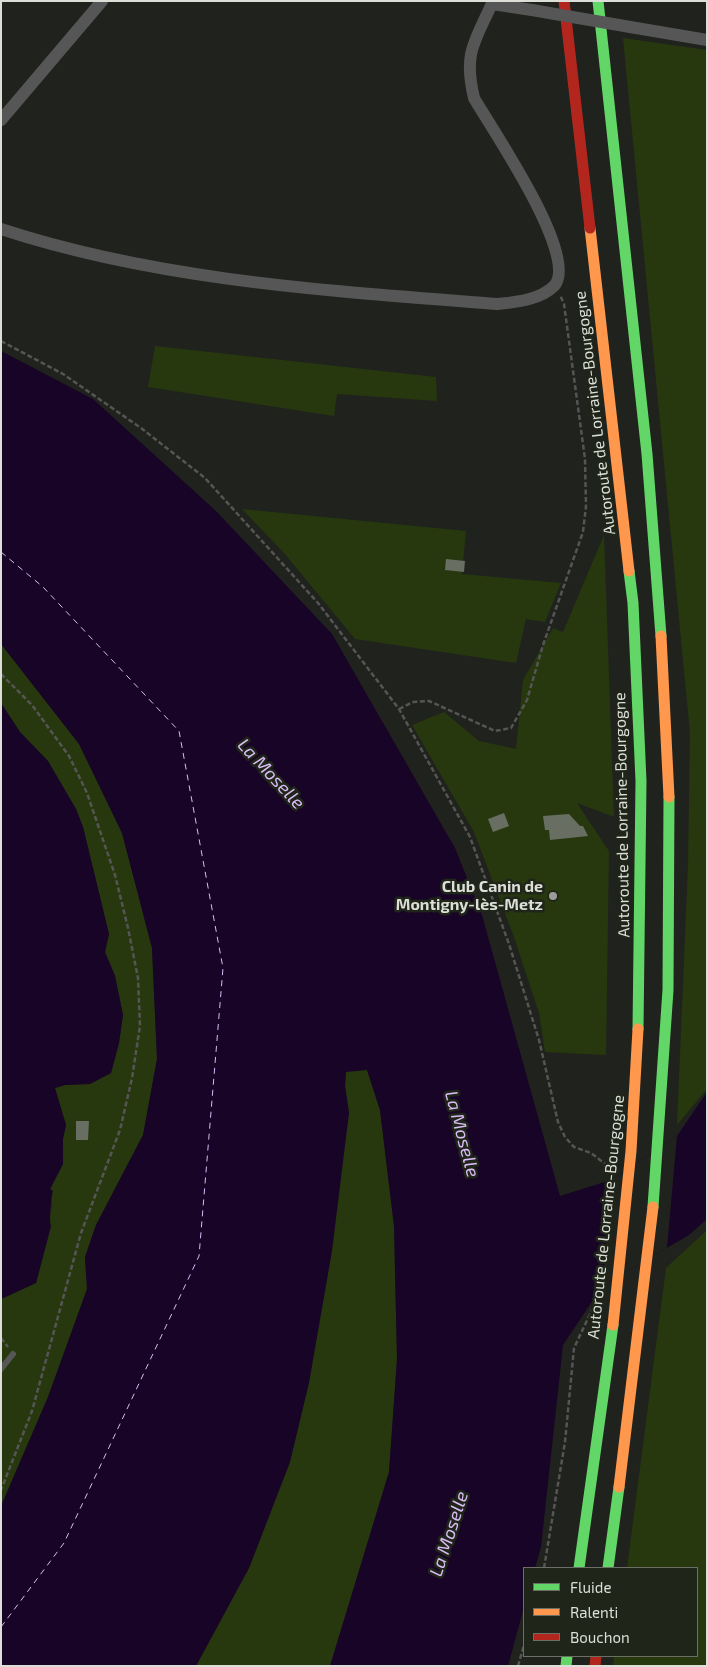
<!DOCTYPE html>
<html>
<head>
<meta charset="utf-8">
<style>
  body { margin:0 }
  #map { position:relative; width:708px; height:1667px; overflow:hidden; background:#20221d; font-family:"Exo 2",sans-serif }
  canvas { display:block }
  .frame { position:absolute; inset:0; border:2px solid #dcdfd8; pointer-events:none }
  .legend { position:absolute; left:523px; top:1567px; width:175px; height:90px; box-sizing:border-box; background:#20251a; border:1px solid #6b6f66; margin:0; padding:6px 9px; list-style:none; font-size:15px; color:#dcdfd8 }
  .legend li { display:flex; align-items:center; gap:10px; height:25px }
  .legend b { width:25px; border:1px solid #6b6f66 }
</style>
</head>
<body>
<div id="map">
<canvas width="708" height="1667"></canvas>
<div class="frame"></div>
<ul class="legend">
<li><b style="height:6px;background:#63d668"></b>Fluide</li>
<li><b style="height:6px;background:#ff974d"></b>Ralenti</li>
<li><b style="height:6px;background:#b3261e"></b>Bouchon</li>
</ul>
</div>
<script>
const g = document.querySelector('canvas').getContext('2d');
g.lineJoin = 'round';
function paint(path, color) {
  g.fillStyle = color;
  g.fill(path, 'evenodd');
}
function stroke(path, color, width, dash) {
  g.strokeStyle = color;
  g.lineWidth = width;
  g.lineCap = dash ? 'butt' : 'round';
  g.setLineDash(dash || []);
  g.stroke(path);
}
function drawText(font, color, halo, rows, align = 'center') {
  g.font = font + ' "Exo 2",sans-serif';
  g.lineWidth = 5;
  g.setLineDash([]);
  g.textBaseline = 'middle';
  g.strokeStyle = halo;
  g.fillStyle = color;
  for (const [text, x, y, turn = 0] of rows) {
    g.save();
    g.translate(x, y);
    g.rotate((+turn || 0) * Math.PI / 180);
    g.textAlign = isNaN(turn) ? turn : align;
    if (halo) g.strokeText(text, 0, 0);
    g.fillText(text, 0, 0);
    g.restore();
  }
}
paint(new Path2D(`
  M623 38 707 50V1089L677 1125 688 865 690 733Z
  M155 346 436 377 437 401 337 394 334 416 148 387Z
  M242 509 466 531 462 574 561 583 545 622 526 619 516 663 355 639 284 553Z
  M604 535 614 817 577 803 609 851 606 1055 545 1052 539 1013 514 937 474 832 412 725 444 712 479 741 516 749 523 680 553 628 563 632Z
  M1 644 79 744 122 833 152 948 157 1059 143 1135 96 1225 85 1257 87 1289 48 1397 1 1506V1299L36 1283 51 1226 49 1221 52 1205 50 1190 63 1164V1139L66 1125 55 1088 65 1085 90 1084 111 1073 119 1043 123 1015 115 976 105 952 109 934 83 827 76 809 48 761 20 732 1 703Z
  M356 1069 367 1070 380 1110 394 1226 397 1359 389 1472 330 1666H196L249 1568 290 1462 349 1113 345 1086 346 1072Z
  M707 1230V1666H613L614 1656H697V1568H627L666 1268Z`), '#27380f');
paint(new Path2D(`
  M1 351 93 399 216 511 332 634 455 848 482 915 560 1196 611 1180 677 1136 707 1092V1219L689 1235 603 1285 563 1345 541 1547 535 1568H524V1607L508 1666H330L389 1472 397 1359 394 1226 380 1110 367 1070 346 1072 345 1086 349 1113 332 1251 309 1383 290 1462 249 1568 196 1666H1V1506L48 1397 87 1289 85 1257 96 1225 143 1135 157 1059 152 948 122 833 79 744 1 644Z
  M1 703 20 732 48 761 76 809 83 827 109 934 105 952 115 976 123 1015 119 1043 111 1073 90 1084 65 1085 55 1088 66 1125 63 1139V1164L50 1189 53 1191C51 1196 49 1221 51 1226L36 1283 1 1299Z`), '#180426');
paint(new Path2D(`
  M677 1136 667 1248 603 1285 611 1180Z`), '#20221d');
stroke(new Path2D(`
  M1 552 43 587 179 731 223 968 199 1256 64 1543 1 1627`), '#dabcf6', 1, [6, 5]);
paint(new Path2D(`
  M446 559 465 561 464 572 445 570Z
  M504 813 509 826 493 832 488 819Z
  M569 814 580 826H583L588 836 550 840 549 830H545L543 816Z
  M76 1121H89L88 1140H76Z`), '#696e62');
stroke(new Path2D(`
  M1 341 63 374 141 428 205 478 318 603 399 709 470 837 509 944 539 1040 558 1122 565 1137 574 1147 591 1153 613 1170
  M1 674 32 705 69 756 87 793 115 875 128 928 138 978 140 1026 132 1078 120 1130 81 1233 32 1411 1 1490
  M399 709 413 702 429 701 495 731 511 728 527 700 543 645 583 532 586 506 585 459 564 304 560 295
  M1 1338 8 1347
  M544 1568 565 1442 574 1348 600 1293
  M518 1666 524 1645`), '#555554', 2.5, [5, 2.5]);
stroke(new Path2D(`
  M1 1369 13 1354`), '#565657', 6);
stroke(new Path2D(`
  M492 4 532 10
  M636 28 707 40
  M1 120 102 1
  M1 229C159 281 332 291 497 304 516 302 540 300 554 286 581 258 491 128 474 98 463 52 475 42 493 1`), '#565657', 12);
stroke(new Path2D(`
  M598 1 647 454 661 636
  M629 571 633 603 641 781 638 1029
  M653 1207 668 990 669 797
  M579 1568 613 1325
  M608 1568 619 1487
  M566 1666 567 1656`), '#63d668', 11);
stroke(new Path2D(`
  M590 228 629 571
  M661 636 669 797
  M613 1325 631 1151 638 1029
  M619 1487 653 1207`), '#ff974d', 11);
stroke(new Path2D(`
  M564 1 590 228
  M595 1666 596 1656`), '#b3261e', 11);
stroke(new Path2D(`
  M532 10 636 28`), '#565657', 12);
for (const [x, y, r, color] of [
  [553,896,5,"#9a9d97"]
]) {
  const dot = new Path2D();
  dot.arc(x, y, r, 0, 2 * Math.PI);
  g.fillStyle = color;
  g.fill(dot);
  stroke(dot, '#20251a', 2);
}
drawText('16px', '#dcdfd8', '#20251a', [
  ["Autoroute de Lorraine-Bourgogne",595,413,-97],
  ["Autoroute de Lorraine-Bourgogne",622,815,-91],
  ["Autoroute de Lorraine-Bourgogne",606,1217,-84]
]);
drawText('bold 16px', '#dcdfd8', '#20251a', [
  ["Club Canin de",543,887],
  ["Montigny-lès-Metz",543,905]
], 'right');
drawText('italic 18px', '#dabcf6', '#20251a', [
  ["La Moselle",271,774,47],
  ["La Moselle",462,1134,75],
  ["La Moselle",449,1534,-72]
]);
</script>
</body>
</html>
